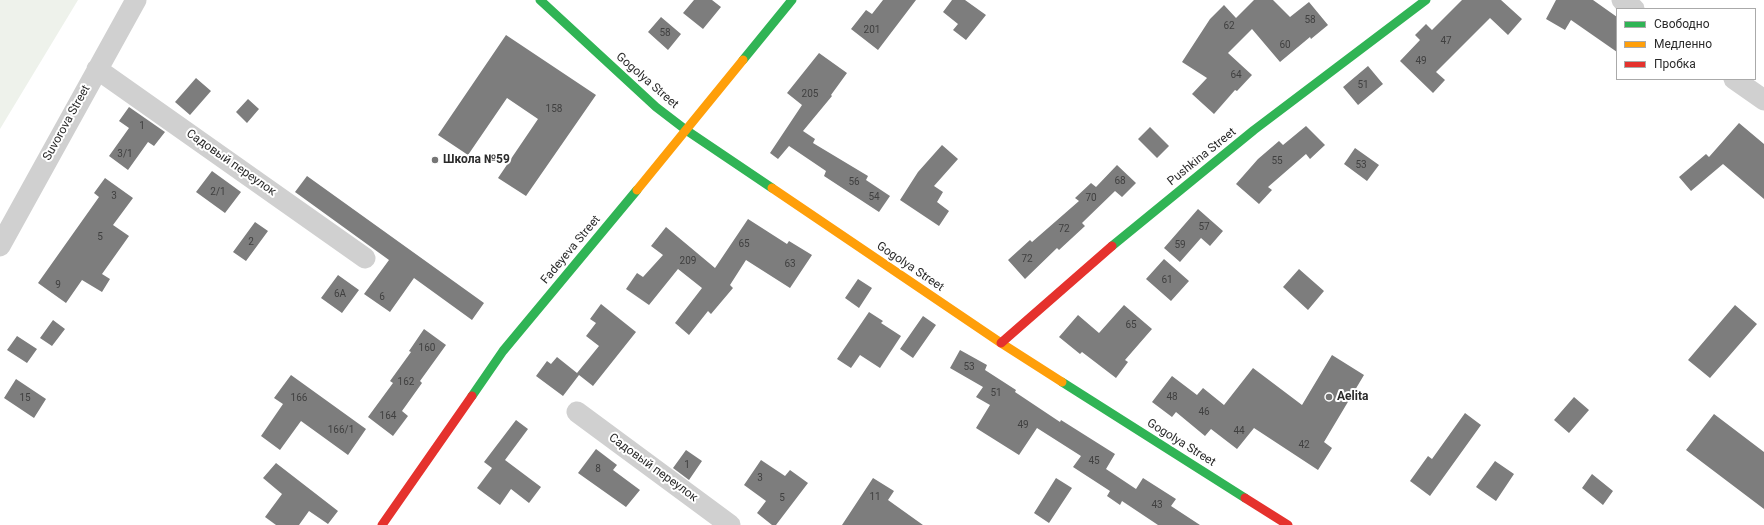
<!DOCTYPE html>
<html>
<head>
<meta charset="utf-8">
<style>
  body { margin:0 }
  #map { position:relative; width:1764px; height:525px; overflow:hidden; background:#fff; font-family:Roboto,sans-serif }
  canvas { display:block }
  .legend { position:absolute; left:1616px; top:8px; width:140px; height:72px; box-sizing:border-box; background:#fff; border:1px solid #aaa; margin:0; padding:5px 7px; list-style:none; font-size:12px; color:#2b2b2b }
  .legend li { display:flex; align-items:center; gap:8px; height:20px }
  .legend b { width:20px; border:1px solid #aaa }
</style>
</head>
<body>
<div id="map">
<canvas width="1764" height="525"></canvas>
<ul class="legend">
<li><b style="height:5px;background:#30b455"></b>Свободно</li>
<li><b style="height:5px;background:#ff9f0a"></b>Медленно</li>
<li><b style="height:5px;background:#e5322d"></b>Пробка</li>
</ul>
</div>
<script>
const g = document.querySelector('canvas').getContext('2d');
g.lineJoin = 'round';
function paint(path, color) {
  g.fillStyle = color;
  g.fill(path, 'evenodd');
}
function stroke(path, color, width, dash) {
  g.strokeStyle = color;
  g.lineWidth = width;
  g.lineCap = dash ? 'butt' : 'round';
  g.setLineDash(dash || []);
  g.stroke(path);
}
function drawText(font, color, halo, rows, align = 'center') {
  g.font = font + ' Roboto,sans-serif';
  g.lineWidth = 4;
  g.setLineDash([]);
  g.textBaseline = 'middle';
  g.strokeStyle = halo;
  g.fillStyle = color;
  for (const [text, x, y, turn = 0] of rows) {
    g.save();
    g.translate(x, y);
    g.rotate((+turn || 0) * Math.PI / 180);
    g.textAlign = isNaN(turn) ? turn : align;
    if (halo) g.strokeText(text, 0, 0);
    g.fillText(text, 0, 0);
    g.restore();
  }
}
paint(new Path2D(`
  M0 0H78L0 129Z`), '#eef2eb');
paint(new Path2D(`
  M694 0H712L721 7 703 29 683 13Z
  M883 0H916L878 50 851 29 866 10 872 14Z
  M952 0H965L986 15 966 40 953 30 958 24 943 12Z
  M1254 0H1273L1290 17 1309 2 1328 25 1311 39 1310 37 1280 62 1252 29 1228 53 1252 75 1237 91 1235 90 1214 114 1192 94 1207 78 1182 62 1210 19 1224 5 1236 18Z
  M1462 0H1501L1522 19 1508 35 1490 18 1436 72 1445 80 1433 93 1400 61 1420 40 1415 35 1426 24 1432 30Z
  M1556 0H1593L1617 17V52L1571 20 1565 30 1546 19Z
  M661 17 681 34 668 50 648 32Z
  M506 35 596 95 526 196 498 178 538 119 507 98 468 155 438 135Z
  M819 53 847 73 831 95 832 96 803 131 815 139 813 143 868 176 866 180 890 196 879 212 824 176 826 171 789 146 778 159 770 153 802 105 787 93Z
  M1368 66 1383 84 1358 105 1343 87Z
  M196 78 211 91 190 115 175 102Z
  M248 99 259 109 247 123 236 112Z
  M129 107 165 132 154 146 148 142 128 170 109 156 129 128 119 121Z
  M1739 123 1764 144V199L1723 164 1691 191 1679 177 1706 154 1709 157Z
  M1306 126 1325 145 1310 159 1306 154 1268 187 1272 190 1259 204 1236 184 1258 159 1279 141 1283 145Z
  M1150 127 1169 146 1157 158 1138 139Z
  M942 145 958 159 934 186 943 192 937 202 949 211 939 226 900 200 918 172Z
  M1355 148 1379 165 1367 181 1344 164Z
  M1117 165 1136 183 1122 197 1115 191 1082 223 1085 226 1059 250 1057 248 1025 279 1008 260 1030 240 1032 242 1079 201 1075 198 1091 183 1096 187Z
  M212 171 241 192 225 213 196 192Z
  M307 176 484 303 472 320 414 278 390 312 364 294 389 260 295 192Z
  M105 178 133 198 113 225 129 236 102 274 110 279 102 292 82 280 66 303 38 283 99 197 94 193Z
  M1198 209 1223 231 1210 246 1201 238 1180 262 1164 248Z
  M748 219 787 244 789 241 812 255 790 288 746 260 730 285 733 288 711 314 708 311 689 335 675 323 702 288 678 269 649 305 626 289 637 273 643 277 663 255 651 246 666 227 715 268Z
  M255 222 268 231 246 261 233 252Z
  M1164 259 1189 281 1171 301 1146 279Z
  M1299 269 1324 291 1308 310 1283 287Z
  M338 275 359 290 342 313 321 298Z
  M858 279 872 288 859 308 845 298Z
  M601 304 636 332 593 386 579 375 563 396 536 376 547 361 551 364 557 357 577 373 599 346 586 336 596 323 590 319Z
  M1124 305 1152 329 1125 360 1128 362 1116 378 1082 352 1080 354 1059 337 1078 315 1099 333Z
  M1735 305 1757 324 1710 378 1688 360Z
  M869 312 883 321 881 323 901 336 880 368 860 355 851 368 837 359Z
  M923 316 936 325 913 358 900 349Z
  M53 320 65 329 52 346 40 338Z
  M424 329 446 345 420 381 422 383 402 411 408 416 393 436 368 417 393 383 390 381 411 352 409 351Z
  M17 336 37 349 27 363 7 350Z
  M960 350 987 365 985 370 1016 390 1015 392 1060 422 1061 420 1115 454 1106 469 1136 489 1143 478 1176 499 1171 506 1200 525H1158L1122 501 1120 505 1107 496 1110 491 1073 467 1081 456 1037 428 1019 455 976 428 990 405 976 397 983 387 950 368Z
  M1332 355 1364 375 1324 442 1332 448 1318 470 1254 428 1237 449 1211 429 1205 436 1176 412 1172 417 1152 402 1172 376 1197 395 1203 388 1224 405 1253 368 1302 405Z
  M291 375 366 429 348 455 301 421 280 450 261 436 283 404 274 398Z
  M16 379 46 399 34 418 4 398Z
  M1574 397 1589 410 1569 433 1554 420Z
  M1465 413 1481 425 1430 496 1410 481 1428 456 1432 459Z
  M1714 414 1764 452V509L1686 450Z
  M516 420 528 429 505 460 541 487 529 503 511 489 500 505 477 488 492 468 484 462Z
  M596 449 617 465 613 470 640 490 626 507 578 473Z
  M686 450 702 461 689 480 673 468Z
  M761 460 785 476 790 470 808 483 776 525H772L757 513 766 501 744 485Z
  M1495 461 1514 474 1496 501 1476 487Z
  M276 463 338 511 328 524 309 511 299 525H276L265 517 282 494 263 478Z
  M1592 474 1613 491 1603 505 1582 488Z
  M873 478 894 491 888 500 923 525H842Z
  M1056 478 1072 488 1049 523 1034 513Z`), '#7d7d7d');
stroke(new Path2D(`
  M1622 0 1634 9
  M97 69 365 258
  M1734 79 1764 100
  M0 246 136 0
  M577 412 730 525`), '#d0d0d0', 21);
stroke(new Path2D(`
  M540 0 656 107 686 130 772 188
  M743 60 792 0
  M1112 246 1254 130 1426 0
  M1062 382 1245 498
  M472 396 503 351 637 190`), '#30b455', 9);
stroke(new Path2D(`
  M772 188 1001 343 1062 382
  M637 190 743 60`), '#ff9f0a', 9);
stroke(new Path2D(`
  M1001 343 1112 246
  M1245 498 1288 525
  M382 525 472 396`), '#e5322d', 9);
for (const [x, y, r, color] of [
  [435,160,4,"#757575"],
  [1329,397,4,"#757575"]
]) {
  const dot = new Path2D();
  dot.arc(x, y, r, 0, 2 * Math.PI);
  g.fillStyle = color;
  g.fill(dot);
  stroke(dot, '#fff', 1.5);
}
drawText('10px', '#404040', null, [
  ["58",1310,20],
  ["62",1229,26],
  ["201",872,30],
  ["58",665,33],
  ["47",1446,41],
  ["60",1285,45],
  ["49",1421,61],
  ["64",1236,75],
  ["51",1363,85],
  ["205",810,94],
  ["158",554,109],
  ["1",142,126],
  ["3/1",125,154],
  ["55",1277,161],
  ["53",1361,165],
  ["68",1120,181],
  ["56",854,182],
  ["2/1",218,192],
  ["3",114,196],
  ["54",874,197],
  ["70",1091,198],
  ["57",1204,227],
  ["72",1064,229],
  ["5",100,237],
  ["2",251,242],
  ["65",744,244],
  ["59",1180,245],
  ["72",1027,259],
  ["209",688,261],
  ["63",790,264],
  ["61",1167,280],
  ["9",58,285],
  ["6А",340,294],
  ["6",382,297],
  ["65",1131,325],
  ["160",427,348],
  ["53",969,367],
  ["162",406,382],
  ["51",996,393],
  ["48",1172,397],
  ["15",25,398],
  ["166",299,398],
  ["46",1204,412],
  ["164",388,416],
  ["49",1023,425],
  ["166/1",341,430],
  ["44",1239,431],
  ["42",1304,445],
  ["45",1094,461],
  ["1",687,465],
  ["8",598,469],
  ["3",760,478],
  ["11",875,497],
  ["5",782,498],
  ["43",1157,505]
]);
drawText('12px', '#2b2b2b', '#fff', [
  ["Gogolya Street",647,81,41],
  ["Suvorova Street",67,123,-61],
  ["Pushkina Street",1202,157,-39],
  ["Садовый переулок",231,163,35],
  ["Fadeyeva Street",571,250,-50],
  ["Gogolya Street",910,267,34],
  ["Gogolya Street",1181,443,32],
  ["Садовый переулок",653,468,36]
]);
drawText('bold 12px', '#2b2b2b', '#fff', [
  ["Школа №59",443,160],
  ["Aelita",1337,397]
], 'left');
</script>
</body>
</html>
